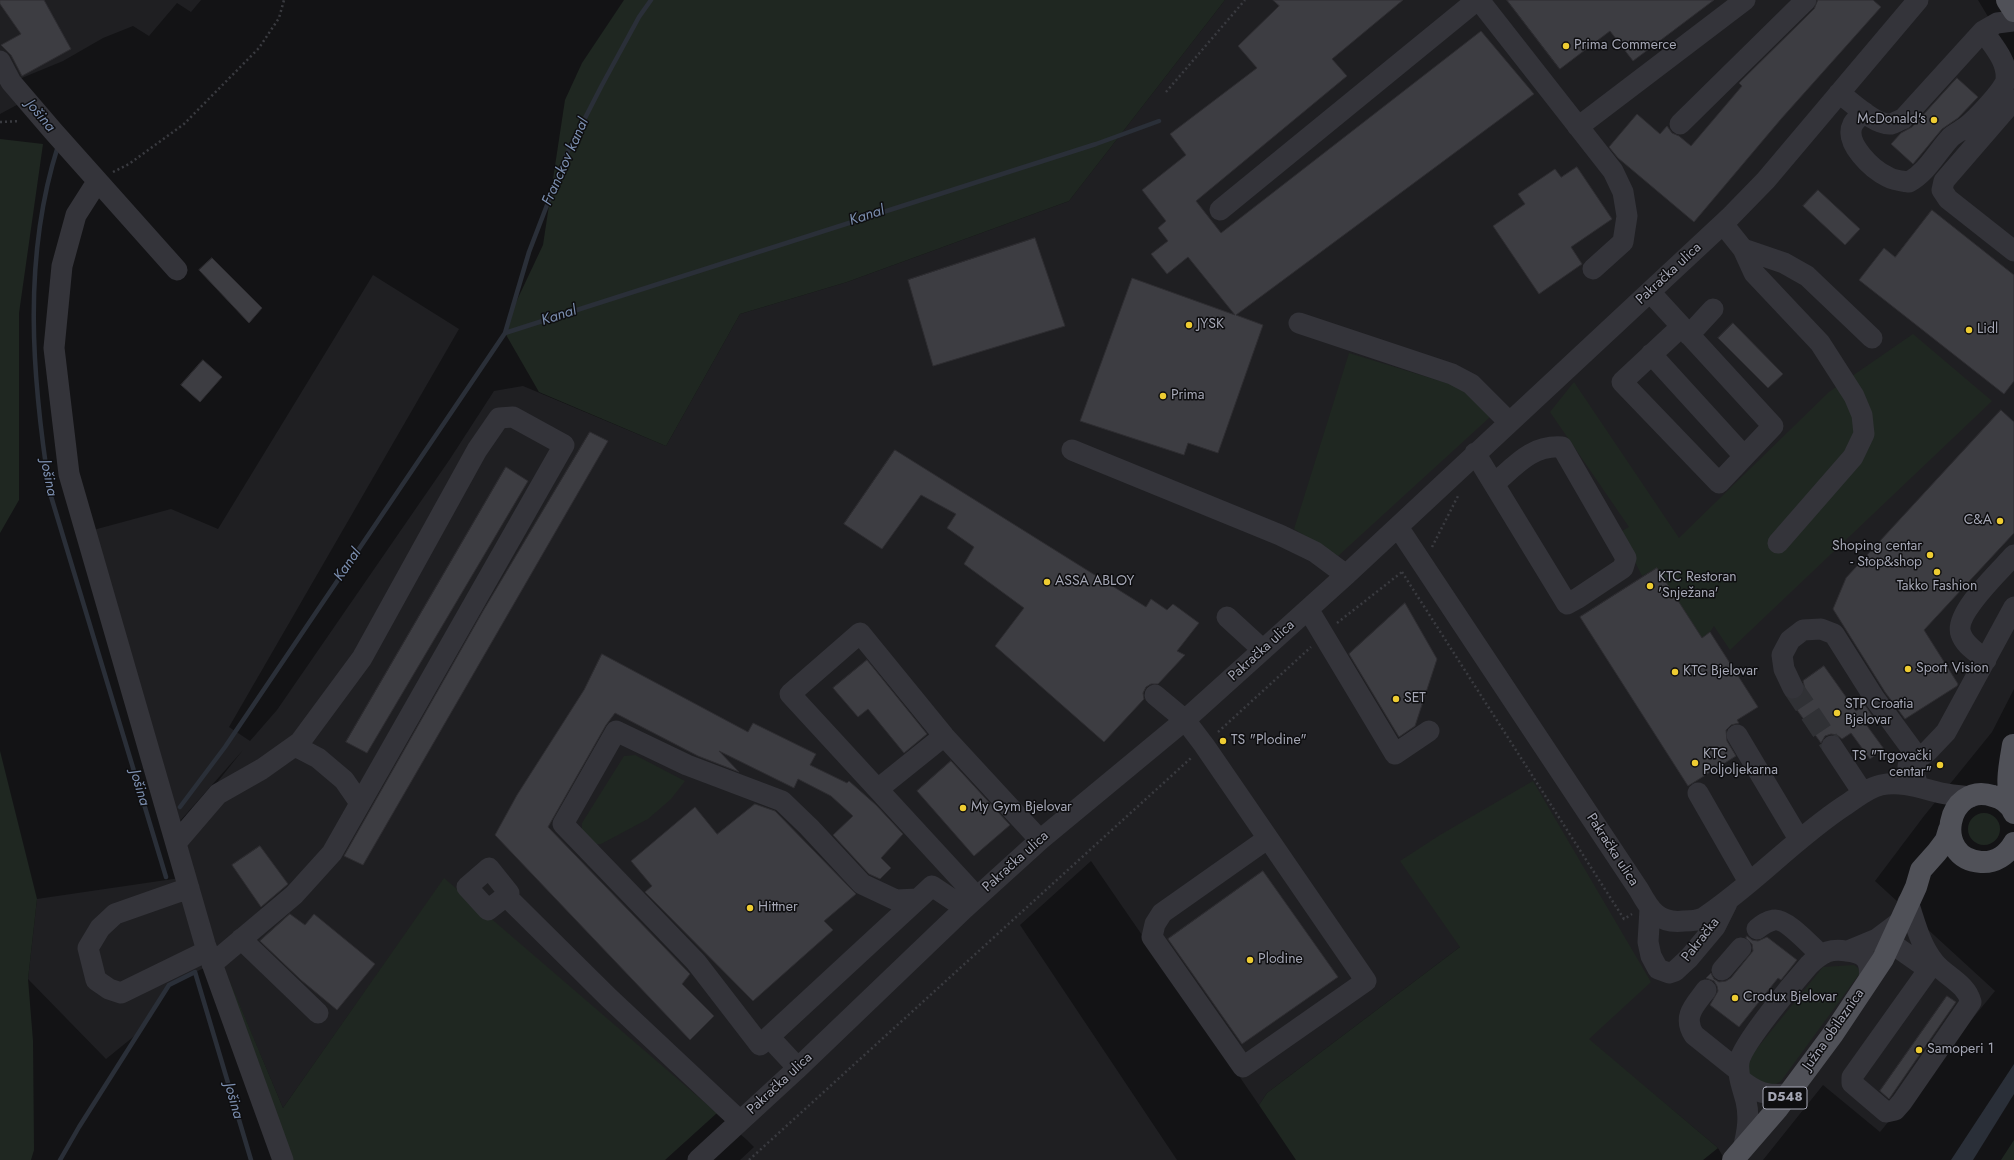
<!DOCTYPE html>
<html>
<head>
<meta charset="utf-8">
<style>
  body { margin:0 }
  canvas { display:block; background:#131315 }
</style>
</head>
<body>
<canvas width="2014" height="1160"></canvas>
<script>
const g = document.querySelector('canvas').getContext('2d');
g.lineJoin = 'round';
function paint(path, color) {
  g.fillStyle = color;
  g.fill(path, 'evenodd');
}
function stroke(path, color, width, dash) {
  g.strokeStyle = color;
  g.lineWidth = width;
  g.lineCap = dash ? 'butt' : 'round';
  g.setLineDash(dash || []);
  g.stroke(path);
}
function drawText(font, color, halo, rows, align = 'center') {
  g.font = font + ' Jost,sans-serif';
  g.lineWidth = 3;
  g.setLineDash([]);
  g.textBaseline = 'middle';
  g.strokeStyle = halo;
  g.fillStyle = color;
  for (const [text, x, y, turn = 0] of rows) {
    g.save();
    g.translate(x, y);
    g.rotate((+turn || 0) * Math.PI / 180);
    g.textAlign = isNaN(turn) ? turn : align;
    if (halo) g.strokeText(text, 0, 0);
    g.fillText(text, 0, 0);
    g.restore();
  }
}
paint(new Path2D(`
  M0 0H201L191 12 177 3 149 36 133 26 103 38 63 61 12 82 26 100 0 114Z
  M1225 0H1978L2014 60V689L1992 732 1924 816 1875 881 1995 991 1880 1132 1823 1085 1763 1160H1725L1718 1148 1588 1039 1460 947 1267 1093 1259 1105 1091 861 1020 925 1177 1160H740L754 1147 747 1140 444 879 283 1108 213 943 179 830 243 750 172 830 212 964 169 985 138 1033 106 1059 28 979 37 899 180 878 86 532 171 509 218 529 373 275 459 329 229 727 250 741 277 710 450 459 494 391 523 386 666 446 740 314 847 282 1069 201Z`), '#1f1f22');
paint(new Path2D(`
  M624 0H1225L1069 201 847 282 740 314 666 446 539 392 505 333 510 315 543 245 565 100 582 63Z
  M0 139 43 144 19 313V500L0 533Z
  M1913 334 1992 401 1730 650 1714 626 1710 632 1702 638 1657 568 1642 576 1620 532 1629 527 1550 412 1574 382 1679 538 1829 392Z
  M1349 353 1463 388 1490 417 1338 556 1294 529Z
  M0 751 37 899 28 979 33 1041 34 1150 31 1160H0Z
  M635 755 685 781 671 799 648 819 601 844H587L582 833V823L624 756Z
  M1533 781 1651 982 1589 1039 1718 1148 1703 1160H1296L1259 1105 1267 1093 1460 947 1400 861 1440 835Z
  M1968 829a16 16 0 1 1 32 0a16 16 0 1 1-32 0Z
  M444 878 717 1113 665 1160H283L220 958 283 1108Z
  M1854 965 1858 968 1860 973 1781 1081 1770 1088 1746 1076V1062L1823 967Z
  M2014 1140V1160H2001Z`), '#1f2721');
paint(new Path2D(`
  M2014 1064V1094L1973 1160H1951Z`), '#2a2f38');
stroke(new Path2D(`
  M58 146C22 259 32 378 50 493L166 877
  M505 333 529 252 567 153 602 85 639 17 651 0
  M180 807 225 747 505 333 1096 144 1159 121
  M60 1160 79 1127 169 985 195 972 251 1160`), '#2a2f38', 4.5);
const building = new Path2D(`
  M0 0H44L71 49 22 76 11 55 1 45 21 34 0 4Z
  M1273 0H1403L1332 59 1347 76 1196 201 1221 233 1481 31 1534 94 1236 315 1263 325 1218 453 1188 443 1184 455 1080 421 1132 278 1235 315 1188 257 1167 274 1151 254 1168 241 1158 228 1166 221 1142 190 1186 155 1170 134 1257 68 1238 46 1279 6Z
  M1507 0H1714L1633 61 1610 31 1560 69Z
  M1818 0H1873L1881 7 1781 119 1694 222 1618 158 1609 147 1637 114 1660 134 1667 126 1672 133 1679 136 1691 146 1742 86 1739 83 1814 9Z
  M1957 78 1978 97 1958 118 1942 129 1913 164 1891 144 1901 133 1912 127Z
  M1577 167 1612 219 1571 247 1582 264 1539 294 1493 226 1525 204 1518 194 1555 169 1561 177Z
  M1818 190 1860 229 1845 245 1803 206Z
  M1932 210 2014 275V381L2004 394 1859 280 1884 248 1895 257Z
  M1035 238 1065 326 933 366 908 280Z
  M212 258 262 308 249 323 199 270Z
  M1733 323 1783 374 1768 388 1718 338Z
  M203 360 222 377 200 402 181 385Z
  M2001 410 2014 422V533L1924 630 1958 684 1957 686 1905 719 1885 692 1833 609 1846 578Z
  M590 432 608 441 363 865 344 856 483 611Z
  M895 450 1146 607 1151 599 1167 610 1173 604 1199 623 1177 651 1185 655 1158 684H1151L1146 687 1143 693 1144 699 1104 742 995 646 1024 608 964 564 974 547 947 528 956 514 921 495 882 549 844 524Z
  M506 467 528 481 367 753 346 742Z
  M1657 568 1702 638 1710 632 1758 707 1737 720 1739 723 1731 725 1726 730 1727 741 1736 756 1688 786 1580 617Z
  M1405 603 1437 659 1415 726 1399 737 1349 654Z
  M602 654 748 732 753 723 816 754 810 765 847 783 849 781 876 805 903 834 881 858 891 868 880 879 869 874 833 835 853 816 831 796 798 779 794 788 719 751 739 772 698 756 615 713 606 725 548 827 690 974 682 984 714 1016 690 1040 495 835 517 795 584 690Z
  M867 660 927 734 904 753 868 709 858 717 833 688Z
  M1824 666 1856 711 1865 705 1873 717 1865 723 1884 749 1870 759 1851 733 1842 739 1837 735 1831 734 1825 736 1821 743 1789 699H1798L1803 695 1805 689 1803 681Z
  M951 761 1010 825 974 856 917 791Z
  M755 804 775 811 856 894 824 921 833 930 753 1001 645 892 652 886 631 861 695 807 717 834Z
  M260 846 288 884 261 907 232 865Z
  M1263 871 1338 977 1242 1044 1168 939Z
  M290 914 305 925 314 914 375 964 337 1010 301 980 260 941Z
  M1747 936 1752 940 1758 941 1767 937 1797 960 1781 980 1778 978 1739 1027 1710 1005 1718 991 1717 986 1714 981 1706 978 1711 973 1714 979 1719 982 1726 981 1731 978 1753 951 1752 944 1746 938Z
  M1947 996 1956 1002 1889 1099 1880 1091Z`);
paint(building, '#3d3d42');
stroke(building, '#2e2d31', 1);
stroke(new Path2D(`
  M1793 688 1832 746`), '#303135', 21, [21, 10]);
stroke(new Path2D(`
  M1166 92 1245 0
  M0 122 20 121
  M113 172 129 164 184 124 259 48 279 18 284 0
  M1432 547 1458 496
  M1402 572 1624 919 1632 914
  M1337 623 1402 572
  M1218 732 1311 647
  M749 1160 1191 758`), '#3a3b40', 2.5, [2, 3]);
stroke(new Path2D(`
  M1479 0 1613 171 1623 192 1627 216 1623 242 1593 269
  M0 61 11 82 53 131 177 270
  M1839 93C1852 102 1875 126 1891 124 1895 123 1899 120 1903 119L1983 31 1997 23 2014 21
  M2014 100 1944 181 1942 190 1948 199 2014 251
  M1864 112C1861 115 1856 119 1853 124 1843 143 1873 170 1888 177 1895 181 1902 181 1909 182 1927 172 1937 152 1951 137 1956 133 1962 130 1966 127 1975 120 2005 89 2006 80 2008 61 1993 46 1983 31
  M1680 124 1806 0
  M1578 127 1745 0
  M97 182 76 215 62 266 54 348 69 474 205 944 283 1160
  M1220 210 1477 0
  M1723 224 1743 249 1784 263 1807 276 1872 338
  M1743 249 1754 273 1820 343 1854 396 1862 415 1864 434 1853 457 1778 543
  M1650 292 1773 426 1719 483 1622 382 1681 327
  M1299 323 1452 374 1471 384 1509 422
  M1689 335 1713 309
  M1651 354 1744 456
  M1072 450 1280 535 1315 552 1346 575
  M1475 453 1567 604 1578 598 1623 568 1626 558 1562 447C1531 445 1516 465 1494 484
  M1398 527 1639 890C1650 910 1658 924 1684 921 1691 921 1697 921 1703 918 1753 885 1794 839 1844 806 1855 799 1867 788 1881 785 1902 781 1920 788 1941 793 1950 795 1961 796 1971 797
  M1308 609 1395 754 1429 731
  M1227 617 1263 650
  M1986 660C1977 652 1965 646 1961 634 1953 614 2001 570 2014 555
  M1793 688 1784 669 1782 655 1790 640 1803 630 1821 629 1834 634 1875 699 1919 759 1914 773 1918 786
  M1155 695 1185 720 1204 745 1366 981 1243 1067 1152 937 1155 924 1162 913 1267 839
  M1737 735 1799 839
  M295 746 318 758 344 780 360 803
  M1832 746 1863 793
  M1908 766 1928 751 1946 732 2014 607
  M878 789 944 736
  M1698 793 1749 882
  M176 843 218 794 262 769 300 742 362 658 477 450 499 418 513 417 564 445 332 853 294 895 212 964
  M189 888 115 914 100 928 88 948 96 980 109 989 121 993 207 951
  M506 896 488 910 467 887 489 868 509 893 506 896 609 998 740 1121
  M977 897 790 694 860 633 944 736 1040 840
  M918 899 896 900 862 884 809 827 782 801 687 765 616 731 563 824 696 962 760 1045 918 899 932 886 965 908
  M1908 902C1915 922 1920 945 1934 962 1945 976 1966 983 1971 1002L1902 1102 1895 1110 1886 1112 1852 1083V1077L1934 962
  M1650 909 1648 942 1651 956 1658 969 1669 973 1675 971 1689 958 1715 927 1727 903
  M1757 929C1762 925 1767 921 1774 920 1786 918 1811 946 1821 955
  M241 939 318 1013
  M1891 943 1928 969
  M1848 951 1877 939 1901 921
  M1722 970 1741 948
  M1706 990C1695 1005 1682 1016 1694 1035L1739 1071
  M769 1037 798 1068
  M1740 1079C1756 1093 1768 1096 1788 1094
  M1743 1149C1747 1133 1750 1118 1746 1101 1743 1089 1737 1075 1739 1062 1742 1044 1794 982 1809 965 1814 960 1820 955 1827 952 1833 950 1840 950 1846 951 1866 953 1871 960 1869 980
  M698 1160 798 1068 965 908 1040 840 1185 720 1346 575 1729 218 1766 180 1918 0`), '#34343a', 21);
stroke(new Path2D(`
  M2007 0 2014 11
  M2013 810C2005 786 2009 768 2013 745
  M2014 813C2010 804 2002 798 1993 796 1946 781 1932 859 1981 862 1995 863 2007 855 2014 843
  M1733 1160 1778 1108 1833 1034 1883 959 1916 887 1921 870 1937 852 1946 840 1949 830`), '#505158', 22);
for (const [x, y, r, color] of [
  [1566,46,4,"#eecc32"],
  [1934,120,4,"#eecc32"],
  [1189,325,4,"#eecc32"],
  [1969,330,4,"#eecc32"],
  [1163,396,4,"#eecc32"],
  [2000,521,4,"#eecc32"],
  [1930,555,4,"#eecc32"],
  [1937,572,4,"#eecc32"],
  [1047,582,4,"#eecc32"],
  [1650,586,4,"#eecc32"],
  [1908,669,4,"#eecc32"],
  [1675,672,4,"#eecc32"],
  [1396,699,4,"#eecc32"],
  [1837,713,4,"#eecc32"],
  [1223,741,4,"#eecc32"],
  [1695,763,4,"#eecc32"],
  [1940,765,4,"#eecc32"],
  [963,808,4,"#eecc32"],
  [750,908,4,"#eecc32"],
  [1250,960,4,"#eecc32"],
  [1735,998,4,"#eecc32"],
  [1919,1050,4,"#eecc32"]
]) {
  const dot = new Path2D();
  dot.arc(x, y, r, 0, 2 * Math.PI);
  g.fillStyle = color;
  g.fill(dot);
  stroke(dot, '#0e0e10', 1.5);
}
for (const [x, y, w] of [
  [1785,1098,44]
]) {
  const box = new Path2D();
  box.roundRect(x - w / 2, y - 11, w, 22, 3);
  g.fillStyle = '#0e0e10';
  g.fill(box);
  stroke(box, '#a5a7b5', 1);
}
drawText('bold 13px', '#a5a7b5', null, [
  ["D548",1785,1098]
]);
drawText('14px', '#a5a7b5', '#0e0e10', [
  ["Prima Commerce",1574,46],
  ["McDonald's",1926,120,"right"],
  ["JYSK",1197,325],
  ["Lidl",1977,330],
  ["Prima",1171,396],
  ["C&A",1992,521,"right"],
  ["Shoping centar",1922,547,"right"],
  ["- Stop&shop",1922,563,"right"],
  ["KTC Restoran",1658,578],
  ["'Snježana'",1658,594],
  ["ASSA ABLOY",1055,582],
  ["Takko Fashion",1937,587,"center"],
  ["Sport Vision",1916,669],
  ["KTC Bjelovar",1683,672],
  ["SET",1404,699],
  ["STP Croatia",1845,705],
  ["Bjelovar",1845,721],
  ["TS \"Plodine\"",1231,741],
  ["KTC",1703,755],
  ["Poljoljekarna",1703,771],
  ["TS \"Trgovački",1932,757,"right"],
  ["centar\"",1932,773,"right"],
  ["My Gym Bjelovar",971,808],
  ["Hittner",758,908],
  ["Plodine",1258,960],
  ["Crodux Bjelovar",1743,998],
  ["Samoperi 1",1927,1050]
], 'left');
drawText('14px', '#a5a7b5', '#0e0e10', [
  ["Pakračka ulica",1669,274,-43],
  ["Pakračka ulica",1262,651,-42],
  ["Pakračka ulica",1612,850,57],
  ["Pakračka ulica",1016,862,-42],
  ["Pakračka",1701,940,-52],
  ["Južna obilaznica",1834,1030,-55],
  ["Pakračka ulica",780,1084,-43]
]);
drawText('italic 15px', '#7c8fb0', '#0e0e10', [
  ["Jošina",40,116,50],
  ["Franckov kanal",566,162,-66],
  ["Kanal",867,216,-18],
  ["Kanal",559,316,-18],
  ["Jošina",48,478,79],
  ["Kanal",348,565,-56],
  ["Jošina",139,788,73],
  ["Jošina",233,1101,74]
]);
</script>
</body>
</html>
